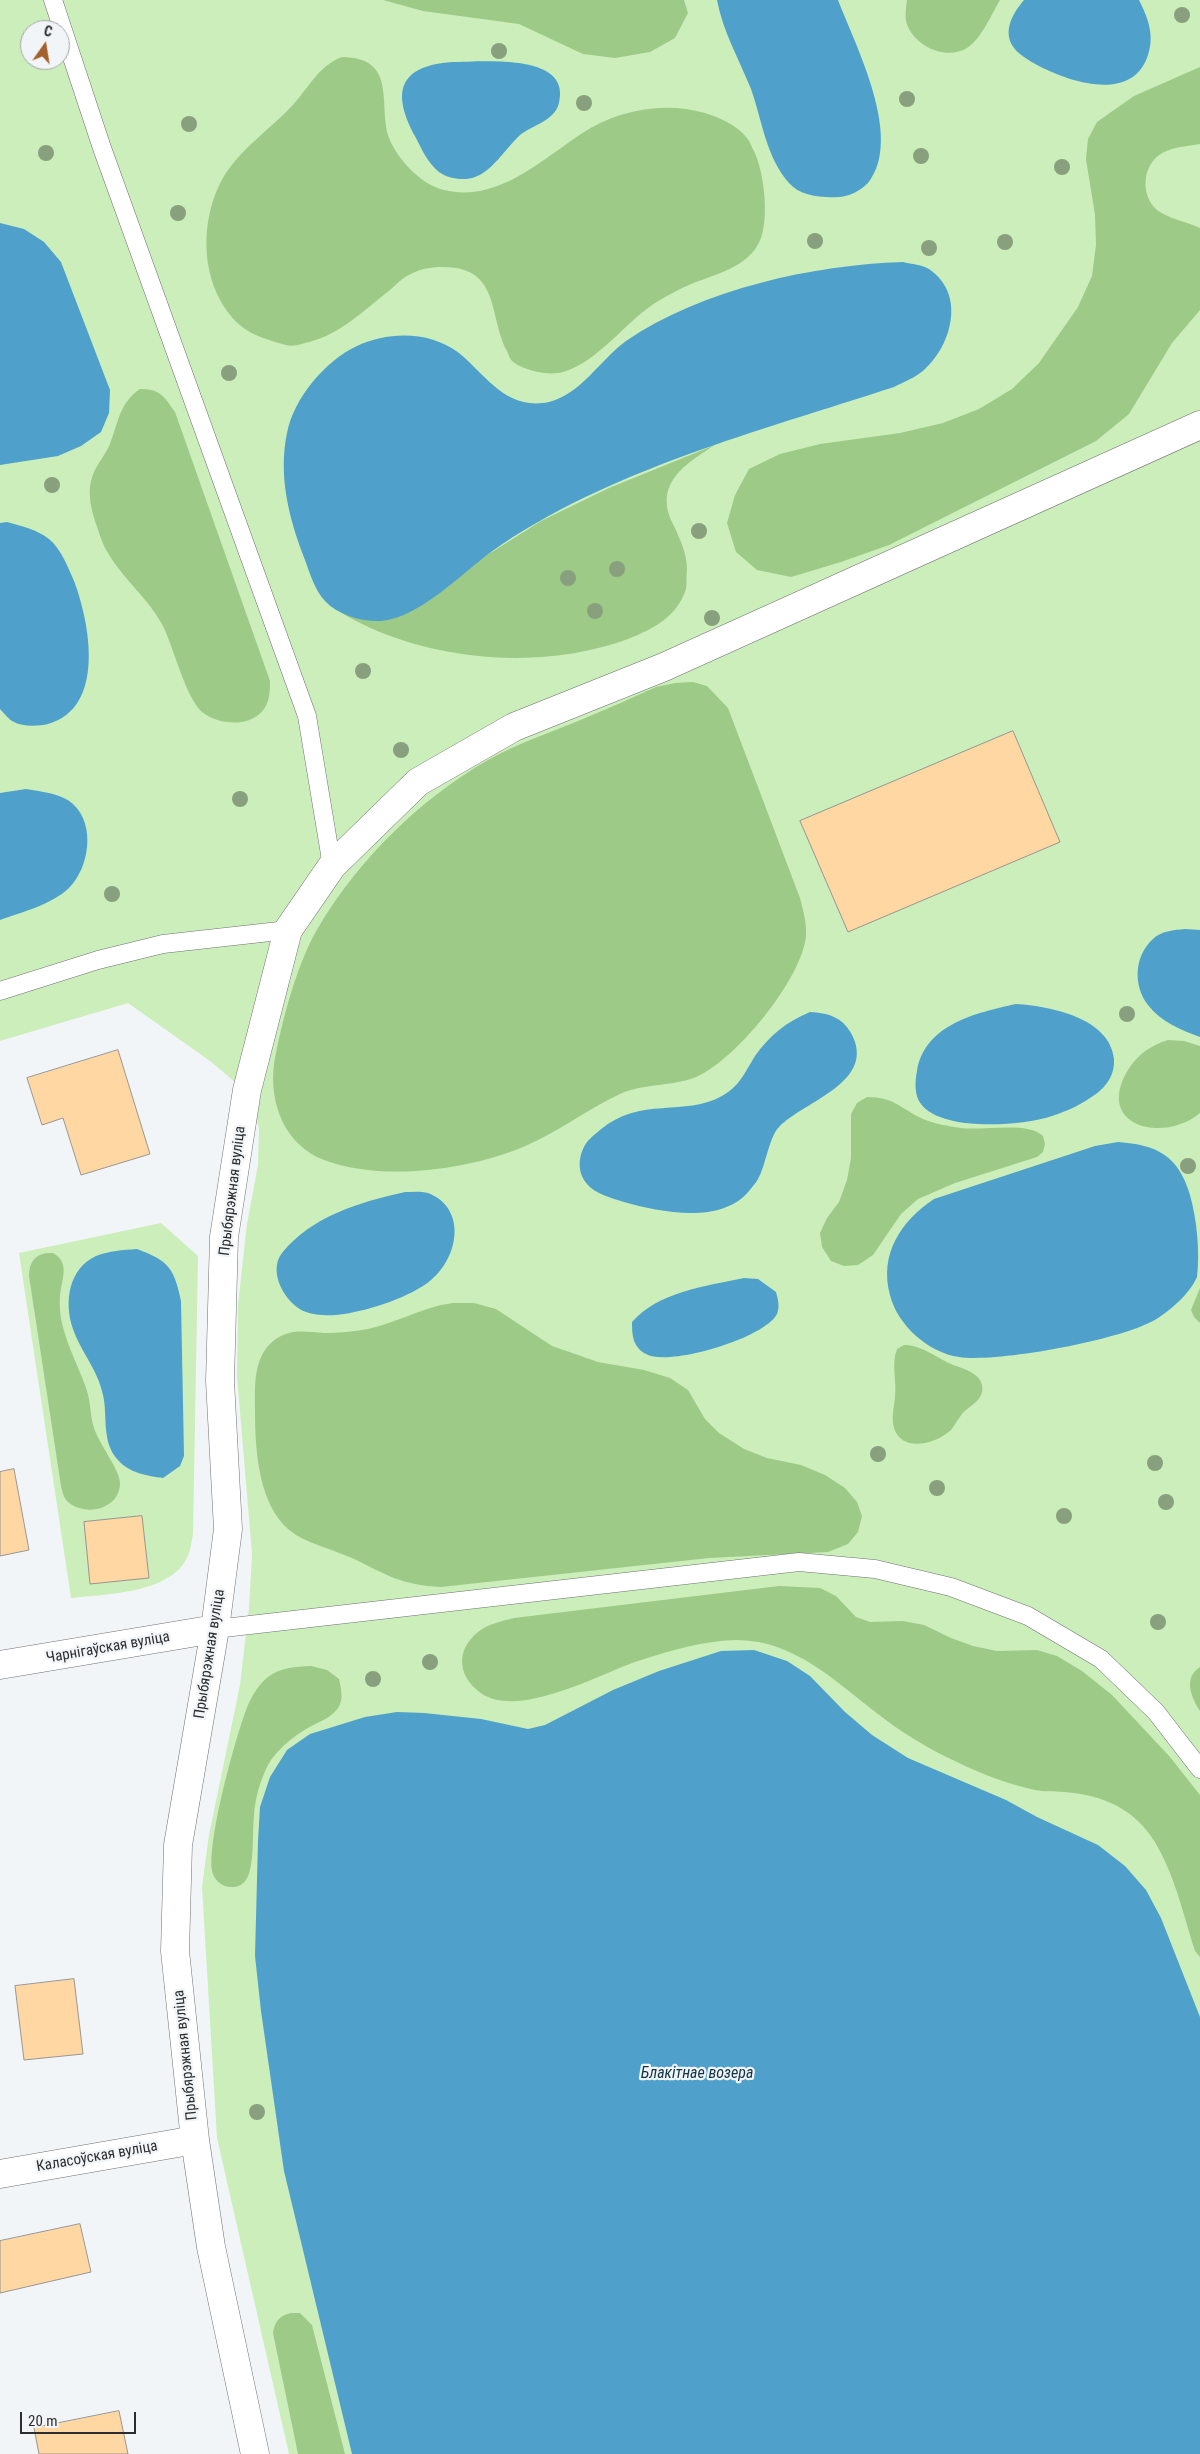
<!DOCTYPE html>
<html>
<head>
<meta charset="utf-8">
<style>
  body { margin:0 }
  #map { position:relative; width:1200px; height:2454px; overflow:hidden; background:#f2f5f8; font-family:"Roboto Condensed",sans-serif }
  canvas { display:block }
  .north { position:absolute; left:20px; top:20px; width:50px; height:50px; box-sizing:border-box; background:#f2f5f8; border:1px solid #a3a5a7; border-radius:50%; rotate:13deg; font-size:14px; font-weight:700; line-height:20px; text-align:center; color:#2c2d2e }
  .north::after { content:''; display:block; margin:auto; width:18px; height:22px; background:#a3612d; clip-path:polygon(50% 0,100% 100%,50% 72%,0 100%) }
  .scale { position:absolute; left:20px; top:2412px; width:116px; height:22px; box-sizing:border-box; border:2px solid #2c2d2e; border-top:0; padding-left:6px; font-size:15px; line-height:18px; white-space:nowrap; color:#2c2d2e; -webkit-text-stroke:4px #f2f5f8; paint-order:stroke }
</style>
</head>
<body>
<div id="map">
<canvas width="1200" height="2454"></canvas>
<div class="north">С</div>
<div class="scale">20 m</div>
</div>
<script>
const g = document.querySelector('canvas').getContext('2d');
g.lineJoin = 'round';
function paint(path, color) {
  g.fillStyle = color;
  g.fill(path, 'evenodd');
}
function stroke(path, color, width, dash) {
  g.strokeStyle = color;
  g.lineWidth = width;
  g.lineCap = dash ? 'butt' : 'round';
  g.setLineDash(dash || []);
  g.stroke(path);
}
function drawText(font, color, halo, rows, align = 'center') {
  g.font = font + ' "Roboto Condensed",sans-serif';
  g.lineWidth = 4.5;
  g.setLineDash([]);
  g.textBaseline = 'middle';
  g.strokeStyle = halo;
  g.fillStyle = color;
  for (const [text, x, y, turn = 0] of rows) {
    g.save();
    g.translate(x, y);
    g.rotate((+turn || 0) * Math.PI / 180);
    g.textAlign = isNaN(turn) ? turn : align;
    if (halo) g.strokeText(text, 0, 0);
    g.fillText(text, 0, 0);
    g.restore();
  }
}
paint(new Path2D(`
  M0 0H1200V2454H289L217 2138 202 1887 209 1835 240 1685 249 1608 252 1554 237 1376 238 1305 247 1224 258 1165 259 1129 254 1107 235 1082 210 1061 128 1003 0 1041ZM30 30H60V60H30Z
  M161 1223 198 1256 193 1533C192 1540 191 1547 189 1553 175 1594 106 1594 71 1598L19 1253Z`), '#cbeeba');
paint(new Path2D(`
  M383 0H684L688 13 675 38 650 52 615 58 583 54 519 24 423 11Z
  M907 0H1000C991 15 982 38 967 48 947 60 918 48 908 27 904 18 906 9 907 0Z
  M342 57C396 58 379 100 388 135 395 157 421 185 444 190 497 203 540 161 581 134 617 110 663 101 705 113 718 117 737 125 746 137 750 141 751 146 754 151 764 172 769 216 761 238 750 268 714 274 689 285 679 289 669 295 660 300 627 319 599 362 563 372 549 376 528 371 516 364 510 360 510 358 507 351 490 320 499 275 456 268 440 266 423 267 409 275 402 278 396 285 390 290 364 310 341 334 309 342 300 344 295 347 286 345 271 341 253 336 241 326 198 289 197 215 228 170 245 146 271 128 291 107 308 89 318 66 342 57Z
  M1200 67V144C1187 146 1174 147 1162 153 1142 165 1140 195 1157 210 1167 218 1187 222 1200 228V310L1172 343 1129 414 1096 441 889 545 841 562 791 577 757 570 736 552 727 523 735 495 749 469 780 454 820 444 900 433 943 423 979 409 1012 389 1039 363 1078 307 1092 276 1096 245 1095 215 1086 159 1088 139 1097 122 1134 96Z
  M140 389C160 389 164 396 175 412L270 681C270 686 270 691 269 696 264 728 222 728 202 712 186 698 173 646 163 626 149 599 123 579 108 553 102 544 99 532 95 521 91 508 88 495 91 481 94 467 105 456 110 444 118 423 120 402 140 389Z
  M715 445C685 464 653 484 673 524 680 539 687 553 687 570 686 576 687 584 686 589 677 617 653 629 628 639 539 672 421 661 340 612L360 618 492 552 541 521 609 488Z
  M693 682 707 686 728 708 800 898C803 910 807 923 806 936 802 979 735 1061 696 1077 671 1087 644 1083 620 1094 586 1110 557 1133 523 1147 467 1170 382 1182 324 1160 285 1145 269 1104 274 1064 281 1024 297 963 318 928 358 860 420 799 488 760 517 744 548 733 578 721 604 710 630 699 656 687L675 683Z
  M1168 1040 1184 1041 1200 1046V1113C1163 1144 1094 1126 1128 1070 1138 1054 1150 1046 1168 1040Z
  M867 1097C895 1097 901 1109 923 1119 935 1124 948 1126 961 1128 983 1131 1028 1121 1043 1136L1045 1144 1043 1152 1037 1157 955 1183 918 1199 901 1214 873 1255 858 1265 844 1266 831 1261 822 1247 820 1233 827 1218 839 1202 847 1180 851 1158V1114L857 1103Z
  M53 1253C71 1263 61 1280 60 1297 59 1309 61 1322 65 1334 71 1354 81 1372 87 1391 91 1403 90 1416 94 1428 99 1444 120 1470 120 1483 120 1510 83 1518 66 1500 63 1496 62 1490 61 1486L29 1276C29 1260 37 1252 53 1253Z
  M1200 1288V1323L1194 1317 1191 1310Z
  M453 1303H474L496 1309 552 1346 598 1362 644 1370 670 1378 688 1390 705 1419 719 1433 744 1449 767 1458 801 1465 825 1475 845 1488 857 1502 862 1516 858 1532 848 1544 828 1552 709 1558 441 1587C401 1585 387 1575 352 1558 334 1550 313 1545 296 1535 258 1511 255 1450 255 1410 255 1387 253 1360 271 1343 289 1327 304 1332 325 1333 337 1333 350 1332 362 1330 394 1325 421 1307 453 1303Z
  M904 1345C921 1344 939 1360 956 1366 965 1369 980 1374 982 1385 985 1400 970 1405 962 1414 958 1419 955 1425 951 1430 936 1444 902 1453 894 1428 891 1417 894 1408 895 1397 897 1381 891 1364 897 1349Z
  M779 1586 820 1588 836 1596 856 1617 870 1622 903 1621 924 1625 951 1638 973 1646 997 1651 1037 1650 1057 1656 1082 1671 1112 1695 1170 1757 1200 1795V1957L1195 1951C1182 1911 1170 1852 1139 1822 1119 1802 1091 1794 1064 1792 1054 1791 1044 1792 1035 1790 1008 1784 981 1774 957 1762 930 1750 901 1732 878 1714 835 1681 795 1641 738 1640 705 1640 669 1651 638 1661 599 1674 513 1723 477 1690 457 1673 457 1649 478 1632 488 1624 502 1621 514 1618Z
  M311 1666 327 1670 339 1679C341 1688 344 1700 338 1708 330 1720 314 1723 303 1731 291 1738 275 1752 268 1765 260 1781 255 1798 254 1816 252 1832 255 1867 246 1880 237 1892 218 1888 213 1874 204 1850 237 1731 248 1705 253 1694 259 1684 268 1677 281 1667 295 1667 311 1666Z
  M1200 1667V1711C1191 1697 1183 1678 1200 1667Z
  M291 2313H300L312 2325 345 2454H298L273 2333C275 2321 279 2316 291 2313Z`), '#9eca88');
paint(new Path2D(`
  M717 0H838C856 47 904 138 868 183 861 190 849 197 838 197 822 198 800 196 789 183 766 157 762 120 751 89 739 59 723 32 717 0Z
  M1024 0H1139C1149 20 1155 37 1147 58 1130 102 1070 82 1039 66 1030 61 1017 54 1012 45 1003 29 1014 12 1024 0Z
  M452 62C481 62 572 52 559 103 554 123 529 125 517 138 504 151 492 171 475 177 465 181 448 179 439 172 428 163 422 150 416 138 391 93 398 66 452 62Z
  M0 223 24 229 44 242 61 262 110 390 109 413 101 432 81 446 58 456 0 465Z
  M903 262C911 264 923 265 929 269 966 294 952 345 924 370 916 377 904 382 894 387 760 431 607 470 491 552 461 574 419 618 381 621 362 622 338 615 325 601 315 590 310 574 305 560 289 519 278 476 287 433 294 398 325 361 357 346 389 331 430 331 459 353 486 375 506 411 549 402 581 394 600 360 626 341 702 289 813 265 903 262Z
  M7 522C21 526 36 529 49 539 61 549 68 567 74 581 90 623 106 708 48 724 39 726 23 727 14 722 9 720 4 713 0 709V523Z
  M26 789C42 792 61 793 73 804 96 825 89 868 69 888 51 905 22 912 0 920V793Z
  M1185 929 1200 930V1037C1181 1030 1161 1022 1148 1005 1133 986 1134 956 1153 939 1161 931 1174 930 1185 929Z
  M1016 1004C1050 1006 1110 1018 1114 1059 1115 1074 1107 1086 1096 1094 1082 1104 1068 1111 1052 1116 1022 1126 942 1132 921 1104 914 1095 915 1081 917 1071 925 1024 976 1013 1016 1004Z
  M810 1012C828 1013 842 1017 851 1033 878 1082 804 1101 779 1127 769 1137 766 1165 758 1179 756 1183 752 1187 749 1191 721 1225 660 1212 624 1202 612 1198 595 1194 587 1184 578 1174 578 1160 583 1149 587 1140 593 1136 600 1130 640 1096 685 1117 722 1096 740 1086 745 1072 755 1056 770 1035 786 1022 810 1012Z
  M1118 1142C1157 1145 1178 1155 1190 1195 1197 1220 1200 1252 1197 1277 1190 1293 1172 1309 1158 1318 1127 1339 998 1363 959 1357 929 1353 897 1325 890 1295 879 1254 901 1221 934 1199L1095 1146Z
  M405 1192C412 1192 421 1191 428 1193 467 1208 459 1257 431 1280 411 1297 370 1310 344 1314 332 1316 317 1316 306 1312 286 1305 267 1272 282 1253 312 1216 360 1202 405 1192Z
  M137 1249C169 1261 174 1268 181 1301L184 1456 180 1466 163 1478C148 1476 129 1473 118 1460 101 1442 108 1416 103 1395 98 1370 81 1352 73 1329 64 1303 68 1269 96 1256 109 1251 123 1250 137 1249Z
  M744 1278 758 1279 776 1292C778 1299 780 1307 777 1314 765 1338 669 1367 646 1354 633 1347 632 1336 632 1322 658 1292 706 1286 744 1278Z
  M754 1650 787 1661 810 1676 845 1712 872 1735 908 1758 1006 1800 1037 1817 1098 1845 1125 1866 1146 1890 1161 1918 1200 2017V2454H352L284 2171 261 2011 255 1956 258 1841 260 1807 270 1777 287 1750 310 1734 365 1717 397 1712 424 1713 481 1719 528 1729 545 1725 613 1690 659 1671 721 1651Z`), '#4fa1cc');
const building = new Path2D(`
  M1013 731 1060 842 848 932 800 821Z
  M118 1050 150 1154 81 1175 63 1118 42 1125 27 1078Z
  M14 1469 29 1550 0 1556V1472Z
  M142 1516 149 1578 90 1584 84 1522Z
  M74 1979 83 2054 24 2060 15 1986Z
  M80 2224 91 2272 0 2293V2241Z
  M119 2411 128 2454H39L34 2428Z`);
paint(building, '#ffd7a2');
stroke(building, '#989693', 1);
const lane = new Path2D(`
  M53 0 102 148 307 716 332 866
  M0 991 98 960 163 944 288 930
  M215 1629 799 1562 875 1569 951 1587 1028 1616 1101 1659 1156 1712 1200 1769`);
const street = new Path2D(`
  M0 1665 215 1629
  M0 2174 195 2140
  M255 2454 211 2247 195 2140 175 1951 178 1845 215 1629 228 1529 220 1381 224 1237 247 1090 288 930 332 866 418 782 514 727 664 667 1200 425`);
stroke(lane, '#6f7173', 19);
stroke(street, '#6f7173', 29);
stroke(lane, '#fff', 18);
stroke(street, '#fff', 28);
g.fillStyle = '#88a07d';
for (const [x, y] of [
  [1182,15],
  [499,51],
  [907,99],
  [584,103],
  [189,124],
  [46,153],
  [921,156],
  [1062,167],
  [178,213],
  [815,241],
  [1005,242],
  [929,248],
  [229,373],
  [52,485],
  [699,531],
  [617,569],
  [568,578],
  [595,611],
  [712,618],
  [363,671],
  [401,750],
  [240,799],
  [112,894],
  [1127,1014],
  [1188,1166],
  [878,1454],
  [1155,1463],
  [937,1488],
  [1166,1502],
  [1064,1516],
  [1158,1622],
  [430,1662],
  [373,1679],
  [257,2112]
]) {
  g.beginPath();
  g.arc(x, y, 8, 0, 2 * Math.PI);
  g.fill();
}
drawText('15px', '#2c2d2e', '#f2f5f8', [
  ["Прыбярэжная вуліца",233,1191,-83],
  ["Чарнігаўская вуліца",108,1648,-10],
  ["Прыбярэжная вуліца",210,1654,-81],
  ["Прыбярэжная вуліца",186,2055,-96],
  ["Каласоўская вуліца",97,2157,-10]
]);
drawText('italic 16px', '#0f3446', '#f2f5f8', [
  ["Блакітнае возера",697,2074]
]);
</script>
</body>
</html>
